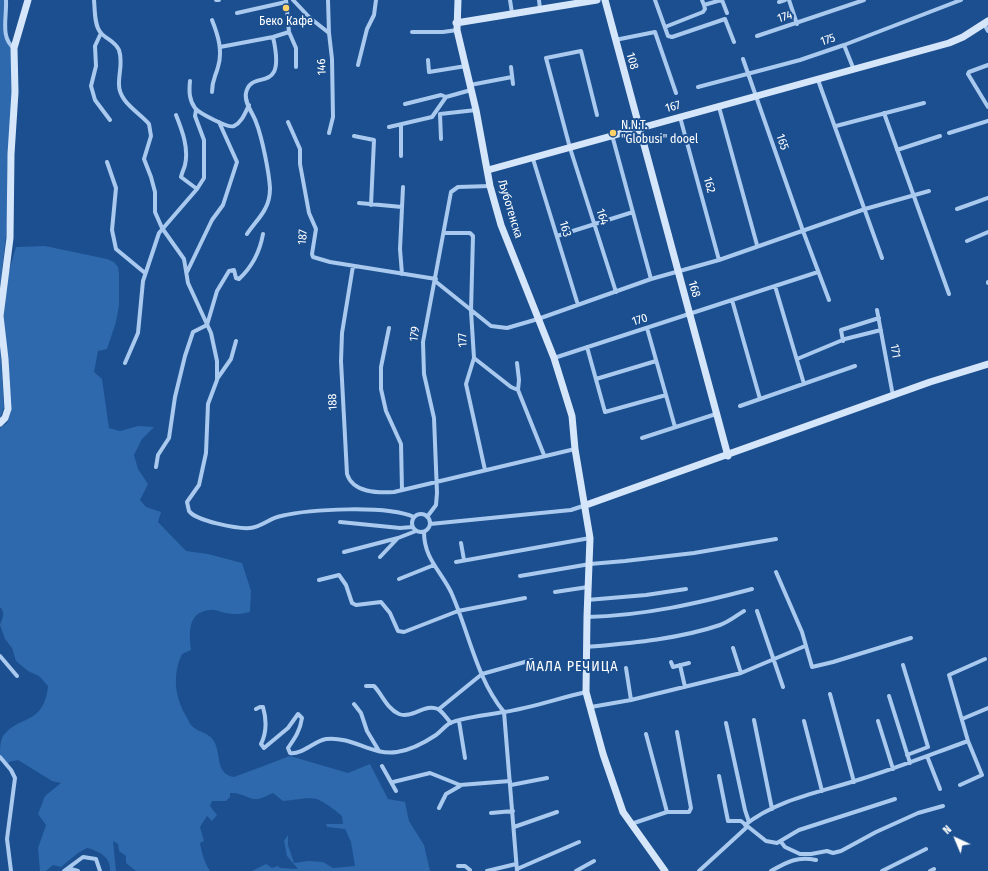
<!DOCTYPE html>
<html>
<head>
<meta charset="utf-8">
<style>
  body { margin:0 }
  #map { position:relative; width:988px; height:871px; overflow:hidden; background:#1b4f8f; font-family:"Fira Sans Condensed",sans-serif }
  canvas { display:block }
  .north { position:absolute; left:936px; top:819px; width:40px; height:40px; -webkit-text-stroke:3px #1b4f8f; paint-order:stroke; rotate:316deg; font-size:11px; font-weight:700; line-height:16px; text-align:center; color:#fff }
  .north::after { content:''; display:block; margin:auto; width:14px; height:18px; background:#fff; clip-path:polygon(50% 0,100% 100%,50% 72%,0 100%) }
</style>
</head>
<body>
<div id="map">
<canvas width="988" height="871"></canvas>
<div class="north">N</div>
</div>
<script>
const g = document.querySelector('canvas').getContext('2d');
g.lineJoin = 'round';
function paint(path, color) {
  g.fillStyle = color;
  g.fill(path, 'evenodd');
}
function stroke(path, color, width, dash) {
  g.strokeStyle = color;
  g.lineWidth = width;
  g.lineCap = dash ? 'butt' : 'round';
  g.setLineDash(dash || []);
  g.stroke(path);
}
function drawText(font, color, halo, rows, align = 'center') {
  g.font = font + ' "Fira Sans Condensed",sans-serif';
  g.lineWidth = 4;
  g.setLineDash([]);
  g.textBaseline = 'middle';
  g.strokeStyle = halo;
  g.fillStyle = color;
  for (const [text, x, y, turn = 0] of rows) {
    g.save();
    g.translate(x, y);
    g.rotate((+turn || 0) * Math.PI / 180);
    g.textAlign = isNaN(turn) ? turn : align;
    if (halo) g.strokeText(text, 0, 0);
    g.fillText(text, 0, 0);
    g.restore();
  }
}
paint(new Path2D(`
  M0 0H6C6 15 0 38 12 47L13 90 7 171V226L0 289Z
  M45 246 107 259 114 262 118 267 119 274V305L116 322 107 349 98 351 94 372 102 379 109 428 120 431 138 426 154 427 142 439 134 455 138 469 148 484 140 500 146 507 161 512 158 522 186 551 208 554 242 563 251 591 250 612C242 614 234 615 225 613 220 612 215 609 210 610 187 612 189 634 191 650L182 654C172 675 175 697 186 716 188 719 190 725 193 727 200 733 211 733 215 743 221 757 216 774 234 777L290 756 348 773 370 764 388 799 405 802 409 821 424 845 430 871H252L266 864 272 868 278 866 280 868 298 869 287 856 284 841 288 835V845L294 863 308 861 323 862 333 868 355 866 351 842 345 829 327 827 326 824H343L342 816C313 793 317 798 283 801L273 793C268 795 263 798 258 799 249 800 242 792 230 793V797L226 801H212L210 806 217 815 212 821 207 816 200 827 204 841 200 843C202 853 204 862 210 871H136L126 863V856L119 851 118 844 113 841 116 871H110C111 857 99 851 87 848L78 853 61 867 53 865 46 871H40L38 848 46 825 38 814 45 796 61 783 52 781 18 760 9 762 8 765 0 757C0 751 0 743 2 738 17 714 44 727 48 686L39 676 28 671 16 661 12 648 5 639 0 625C2 619 6 613 0 607V428L7 423 11 412 8 356 2 321 7 278 16 247Z
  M0 341 4 407 0 419Z`), '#2e69ad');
stroke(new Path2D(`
  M6 0C7 17 0 38 14 48
  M94 0C95 9 94 26 101 33 106 39 115 41 119 50 123 62 119 71 119 83 118 102 139 112 149 124L151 136 144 159 151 177 155 192V212L162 228 184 259 188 283 211 333 217 361V380L208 404 206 453 199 485 187 502 189 511C196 521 238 529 250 528 261 527 270 518 281 516 310 509 387 505 414 517
  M216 0H219
  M286 0 289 32 296 48V67
  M293 0 310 18 329 33
  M328 0 329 33 332 59 333 117 329 133
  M510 0 512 13
  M539 0 540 9
  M655 0 668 36 672 37 725 19 734 42
  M702 0 704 5 721 0
  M722 0 727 13
  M789 0 797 24
  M779 2 785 0
  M237 13 286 2
  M984 24 988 31
  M665 27 703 12 705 9 704 5
  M412 32H443L457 30
  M101 33 95 46 96 66 91 86 95 100 110 120
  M757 36 864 0
  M615 40 655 32 676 93
  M844 45 854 70
  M220 47 273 37 289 32
  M743 59 803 231 829 300
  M428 60 429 72 466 66
  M358 65 367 29 374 15 376 0
  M988 65 969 72 968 74 988 107
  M511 67 513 84
  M818 80 882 258
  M190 81C189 91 189 100 195 108 199 113 229 129 234 126 242 122 245 113 249 105
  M470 85 512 77
  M698 87 800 60 844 45 961 0
  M212 92C212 80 215 78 218 67 223 51 218 35 212 20
  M405 104 441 95 446 97 471 90
  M719 107 757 245
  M884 113 949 294
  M176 115C182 130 189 148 185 165 184 169 182 172 181 177L197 189
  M597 115 581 51 546 58 570 148 616 292
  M680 117 719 260
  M288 122 300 149V164L309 213 316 229 312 254 313 257 330 262 436 279
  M836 126 924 103
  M389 127 432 117 446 97
  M949 133 988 121
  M612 135 651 279
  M354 136 374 140 371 205
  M441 139 440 114 476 110
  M897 150 940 136
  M401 156V126
  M533 159 578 305
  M107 162 116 188 112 230 116 249 145 273
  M359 203 402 207
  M957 209 988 198
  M444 233H470L473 236 471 311 474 358 466 384 485 470
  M247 234C253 225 261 217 265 209 269 202 270 195 270 188 269 172 262 137 256 122 253 113 244 103 246 93 251 67 287 98 273 37
  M557 236 633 212
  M967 241 988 232
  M353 266 342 333 341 361 347 474C353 493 378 493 394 492L575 449
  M187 272 212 220 223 205 237 162 219 122
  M402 274 400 249 403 187
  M435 281 491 326 507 328 538 319 651 279 719 260 865 209 929 191
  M988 282V283
  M775 286 804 384
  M732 300 760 399 740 406
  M877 310 893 396
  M389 328 381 367V389L386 411 401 444 402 490
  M647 328 675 427
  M843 341 841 330 879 318
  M587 347 605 412 666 395
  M474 358 511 387 518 390
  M554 358 818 272
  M797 359 845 339 881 330
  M125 363 138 333 143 281 159 233 197 189 204 178V140L195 116 196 110
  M517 363 519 380 518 390 544 455
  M217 379 231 359 236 341
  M596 379 656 361
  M760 399 855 366
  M642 438 716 414
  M156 467 158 455 169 438 175 397 185 356 193 332 207 325 217 291 229 271 234 270 236 278 239 279C252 267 260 251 263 234
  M412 523a9 9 0 1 1 18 0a9 9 0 1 1-18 0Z
  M427 517 436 505 437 493 434 418 424 374 423 342 451 192 458 187 490 186
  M340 522 400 528 413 527
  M430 524 571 510 586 505
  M424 532C424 558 440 570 451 592 469 632 476 678 504 712L517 871
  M461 543 464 560
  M344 552 398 538 416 531
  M380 557 397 539
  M456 562 590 538
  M776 572 802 632 812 667 833 662 911 638
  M520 576 590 564 625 561 694 553 776 539
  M399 579 434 565
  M319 580 339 575 346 585 352 603 356 605 381 602 390 613 398 631 404 632 458 611 525 598
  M555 592 588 587
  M587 600 646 595 686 589
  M757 611 783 687
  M587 617C643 616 699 603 752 589
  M587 647C631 643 679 639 720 625 729 622 737 615 744 611
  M733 648 741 673
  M0 656 17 676
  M671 662 673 667 689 663
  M680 665 685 687
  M903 665 928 747 907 755
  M626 668 631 700
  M366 686H374C382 694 387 709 399 714 412 719 425 703 438 709 443 712 447 719 451 723
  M830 694 854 782
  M889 696 910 763
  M354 704 361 713 367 731 379 751
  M591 707 631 700 741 673 805 646
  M256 709 260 707H263C267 721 267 732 261 744L264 748 288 728 298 714 302 718C300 731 295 738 288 748L290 753C302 755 314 741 326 739 352 736 372 756 397 752 411 750 424 743 436 735 441 731 445 726 450 723 460 718 491 714 504 712 531 708 559 698 586 692
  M439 709 482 674 532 660
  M962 719 988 708
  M754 720 772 809
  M459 721 465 758
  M804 721 822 791
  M878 721 893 769
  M726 723 745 810 749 822
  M646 734 667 812
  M927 756 940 789
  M0 757 11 770 15 778 7 839 11 871
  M382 766 396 791
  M719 776 728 821H741L766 841 777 843 799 830 895 799
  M393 782 430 773 460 785 510 781
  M511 785 547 778
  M960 785 982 775 968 741 949 675 985 659
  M439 808 446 794 460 786
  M491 813 513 811
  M631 824 667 812H689L691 808 677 732
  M745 825C777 799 822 792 861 779 897 768 932 754 968 741
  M514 827 557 812
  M781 842 785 847 800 854H811L827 851 833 853 841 851 876 832 918 813 943 806
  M458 866H465L470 870
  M517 869 579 842
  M66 870 71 869 78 871
  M64 871 83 857 96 859 100 871
  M487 871 516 864
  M576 871 594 861
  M699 871 747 827
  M771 871C787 862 797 856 816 860
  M882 871 926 849
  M930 871 934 869`), '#a9c9ee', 4);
stroke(new Path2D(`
  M458 0 457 30 476 110 490 186 501 225 554 358 572 416 575 449 590 538 587 617 586 692 603 754 623 812 665 871
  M605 0 728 456
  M456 23 597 0
  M488 170 949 43 963 37 988 21
  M0 423 5 418 8 409 5 359 0 316 10 238 11 154 15 92 14 48 28 0
  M586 505 930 382 988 364`), '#d6e6fa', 7);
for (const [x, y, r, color] of [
  [286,8,4,"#ffd166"],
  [613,133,4,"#ffd166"]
]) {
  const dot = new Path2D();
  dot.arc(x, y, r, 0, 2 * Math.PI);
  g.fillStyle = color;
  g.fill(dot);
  stroke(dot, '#1b4f8f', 1.5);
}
drawText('12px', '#fff', '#1b4f8f', [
  ["174",785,17,-17],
  ["175",828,40,-18],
  ["108",632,61,75],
  ["146",322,67,-92],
  ["167",673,107,-15],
  ["165",782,142,71],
  ["162",709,185,75],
  ["Љуботенска",510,209,73],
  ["164",602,217,72],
  ["163",565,229,73],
  ["187",303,237,-86],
  ["168",694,289,74],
  ["170",640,320,-18],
  ["179",415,334,-82],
  ["177",463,340,-94],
  ["171",895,351,80],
  ["188",333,402,-93]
]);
drawText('12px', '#fff', '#1b4f8f', [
  ["Беко Кафе",286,22],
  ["N.N.T.",621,126,"left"],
  ["\"Globusi\" dooel",621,140,"left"]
]);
g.letterSpacing = '1px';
drawText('14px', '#fff', '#1b4f8f', [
  ["МАЛА РЕЧИЦА",572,667]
]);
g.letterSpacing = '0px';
</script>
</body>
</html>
